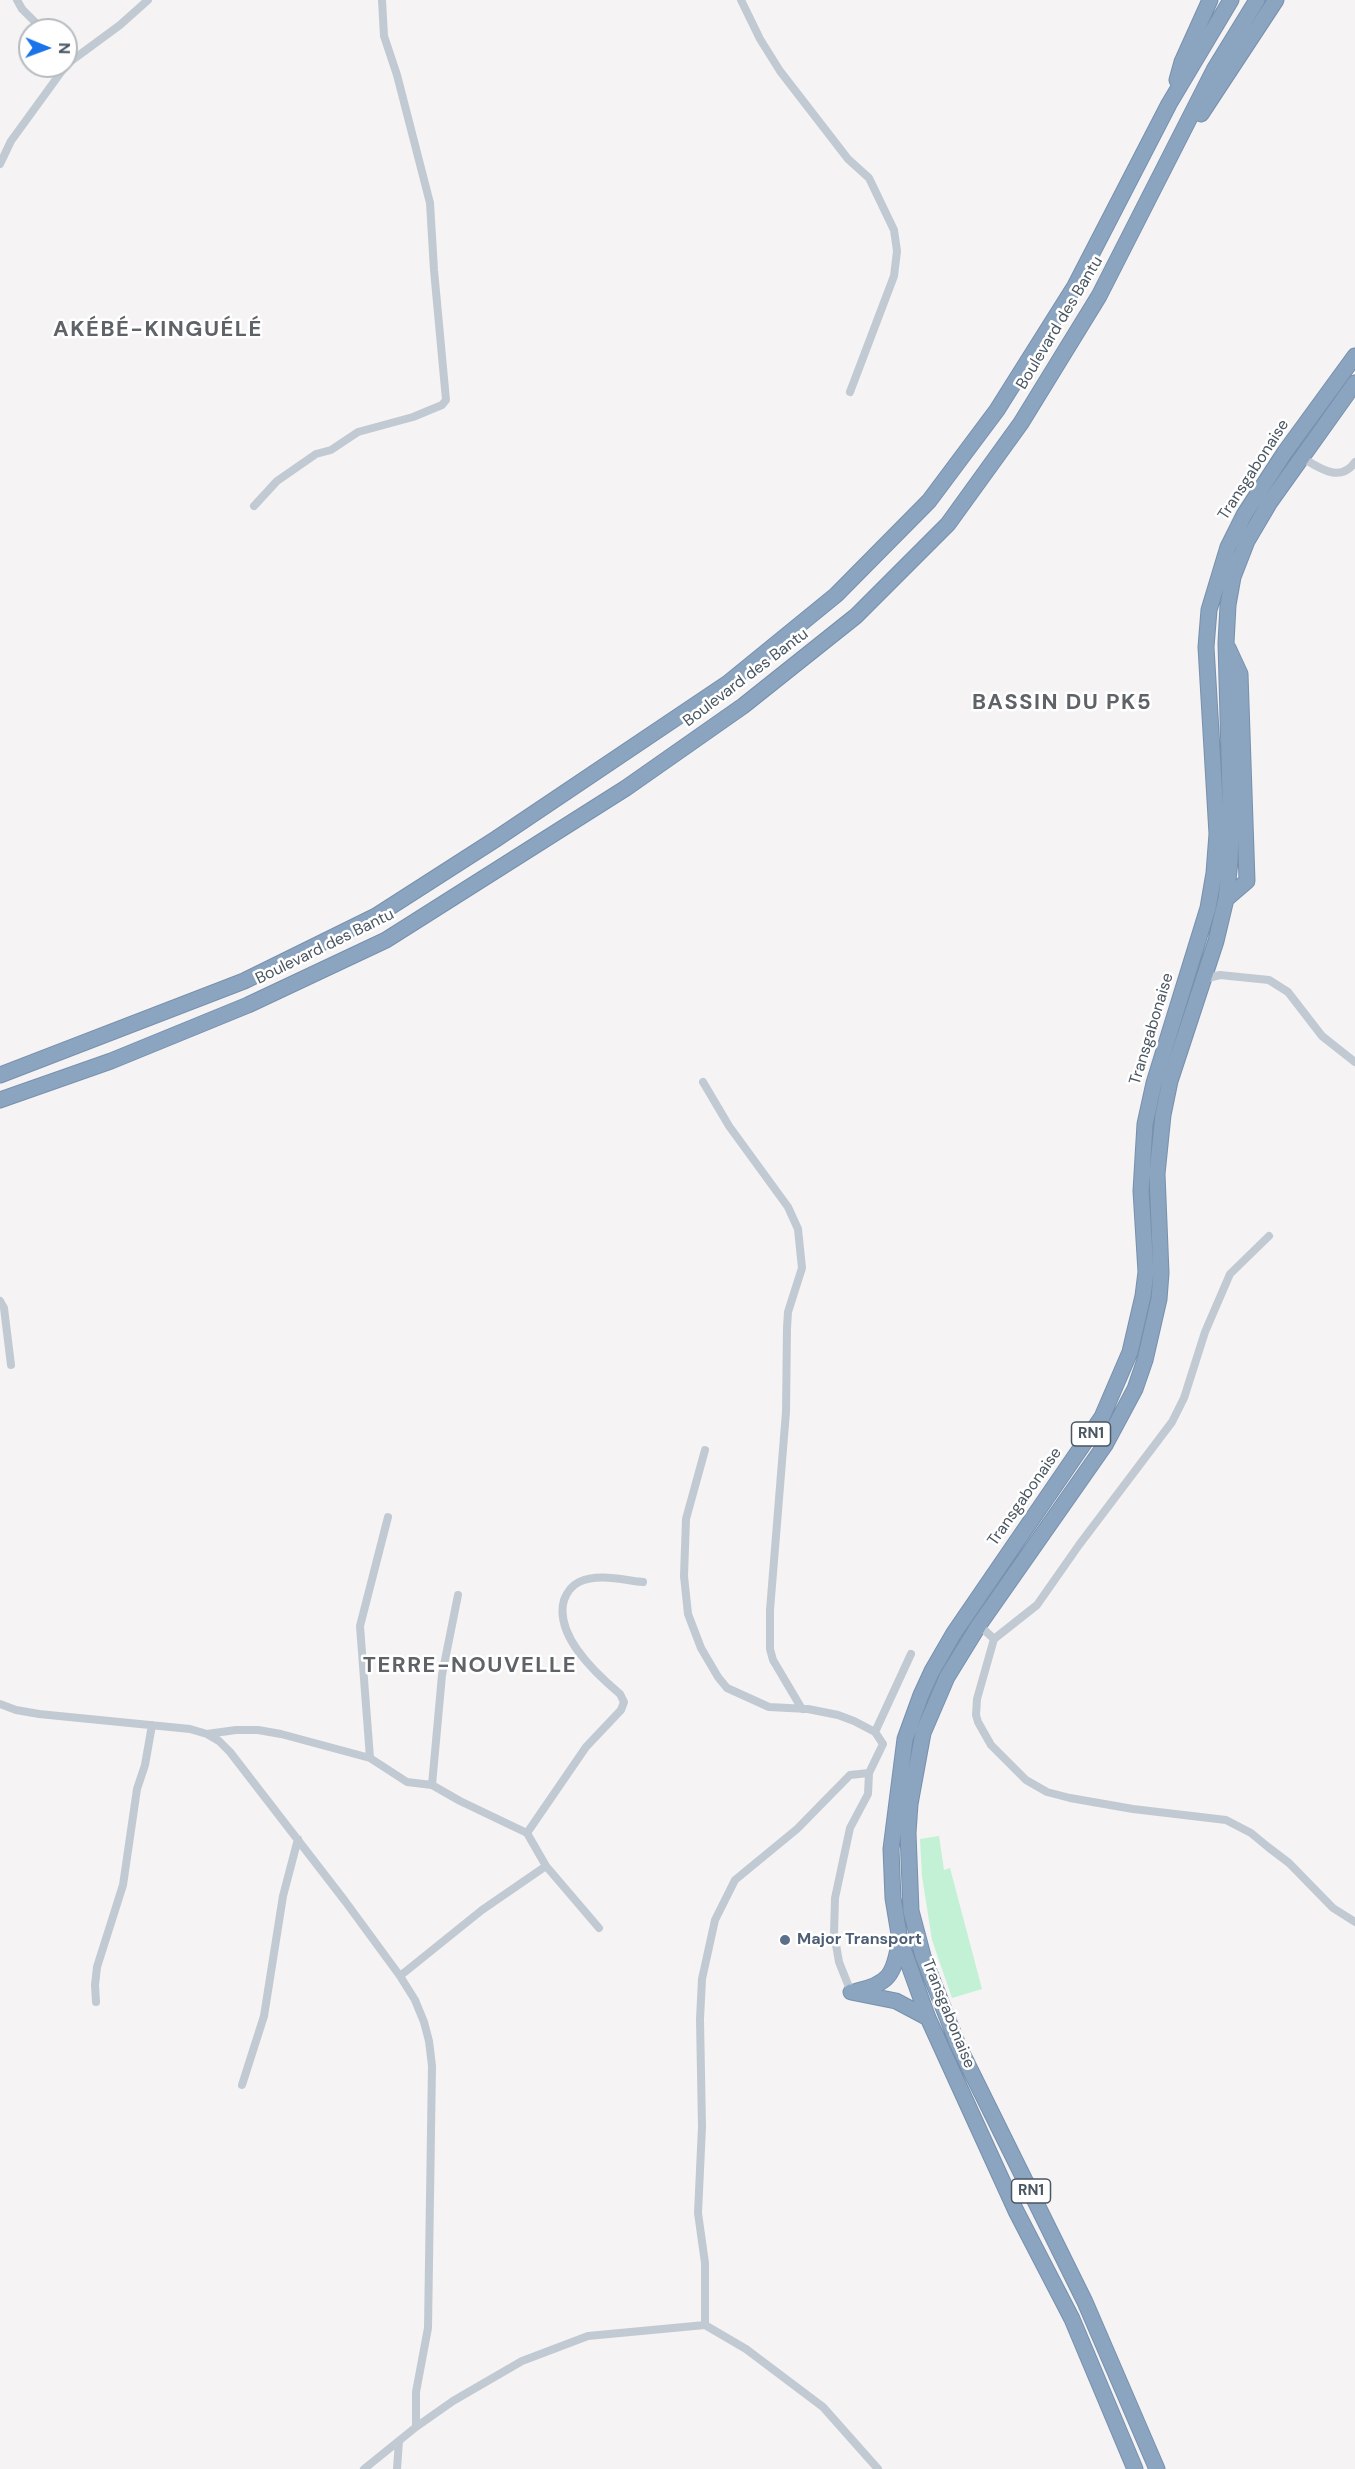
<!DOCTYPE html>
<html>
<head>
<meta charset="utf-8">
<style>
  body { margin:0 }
  #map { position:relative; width:1355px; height:2469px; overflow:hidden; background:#f5f3f3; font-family:"DM Sans",sans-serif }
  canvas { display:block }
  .north { position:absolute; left:18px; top:18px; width:60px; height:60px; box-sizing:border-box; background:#fff; border:2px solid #b7bbc0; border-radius:50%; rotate:91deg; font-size:16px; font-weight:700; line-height:24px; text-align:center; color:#4a5661 }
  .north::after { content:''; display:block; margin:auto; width:21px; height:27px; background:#1a73e8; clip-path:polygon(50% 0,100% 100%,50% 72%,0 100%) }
</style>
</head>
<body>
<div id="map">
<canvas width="1355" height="2469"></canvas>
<div class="north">N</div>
</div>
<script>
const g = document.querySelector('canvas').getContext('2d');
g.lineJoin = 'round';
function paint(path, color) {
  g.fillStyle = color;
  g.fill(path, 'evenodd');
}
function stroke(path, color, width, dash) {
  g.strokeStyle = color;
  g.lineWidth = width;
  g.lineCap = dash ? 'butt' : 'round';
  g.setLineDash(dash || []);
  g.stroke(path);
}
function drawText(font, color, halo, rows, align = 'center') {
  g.font = font + ' "DM Sans",sans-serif';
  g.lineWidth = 5;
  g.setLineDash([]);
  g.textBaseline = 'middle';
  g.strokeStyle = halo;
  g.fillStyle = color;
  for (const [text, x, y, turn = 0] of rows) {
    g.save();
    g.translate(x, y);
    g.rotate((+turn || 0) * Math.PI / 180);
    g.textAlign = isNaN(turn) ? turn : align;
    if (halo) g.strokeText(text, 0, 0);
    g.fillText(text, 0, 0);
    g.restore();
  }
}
paint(new Path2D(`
  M939 1836 944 1870 950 1868 982 1989 952 1998 932 1940 922 1876 920 1839Z`), '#c3f1d5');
const highway = new Path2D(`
  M1177 80 1182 62 1210 0
  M1201 114 1276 0
  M1226 899 1247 881 1240 674 1228 648
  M0 1075 244 981 376 916 496 839 728 683 836 595 929 501 997 410 1075 286 1169 104 1231 0
  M0 1100 111 1061 248 1005 386 940 626 788 743 706 856 616 948 524 1021 423 1099 296 1214 70 1257 0
  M857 1991C888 1984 894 1975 899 1943
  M851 1992 896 2001 928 2018
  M1135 2469 1072 2319 1016 2211 928 2018 900 1940 893 1898 891 1849 905 1739 921 1695 932 1671 954 1633 1102 1417 1130 1352 1143 1296 1146 1272 1141 1191 1145 1124 1154 1083 1208 908 1214 873 1217 834 1206 647 1209 610 1228 547 1244 515 1285 452 1355 356
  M1157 2469 1085 2302 958 2045 923 1956 911 1911 908 1833 910 1804 923 1733 947 1677 979 1625 1105 1445 1135 1389 1145 1360 1159 1299 1161 1273 1157 1174 1163 1115 1170 1081 1216 941 1226 899 1230 861 1231 828 1226 643 1228 605 1233 577 1247 541 1270 502 1355 383`);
stroke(highway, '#7690ad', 17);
stroke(new Path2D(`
  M17 0 22 9 43 30
  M741 0 760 39 780 71 848 159 869 178 894 230 897 251 894 276 850 392
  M0 164 11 141 67 64 120 25 148 0
  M1301 457C1318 467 1340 484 1355 462
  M254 506 277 481 316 454 331 450 358 432 413 417 442 405 446 400 434 270 430 203 397 75 384 36 382 0
  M1204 979 1220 975 1269 980 1288 992 1322 1036 1355 1062
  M703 1082 729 1126 788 1207 798 1229 802 1268 788 1312 787 1328 786 1412 770 1610V1649L773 1660 802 1709
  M1269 1236 1230 1274 1205 1332 1184 1398 1172 1422 1079 1545 1037 1605 994 1639 977 1699 976 1715 978 1722 991 1745 1026 1780 1047 1792 1070 1798 1133 1809 1226 1820 1251 1833 1268 1847 1289 1863 1333 1908 1355 1922
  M0 1301 4 1308 11 1365
  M705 1450 686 1519 684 1576 688 1614 701 1648 718 1677 727 1688 769 1707 808 1709 838 1715 854 1721 875 1732 883 1744 869 1773 868 1794 850 1828 835 1898 834 1933 839 1962 851 1992
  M979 1625 994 1639
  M0 1704 16 1710 39 1714 190 1729 207 1734 219 1741 230 1752 345 1901 400 1976 415 2000 424 2022 429 2041 432 2066 428 2328 416 2392V2427
  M875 1732 911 1654
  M207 1734 236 1730H258L281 1734 370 1758 407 1782 432 1785 460 1801 527 1833 586 1747 621 1710 624 1702 620 1694C595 1673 554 1635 564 1600 567 1592 571 1586 579 1582 598 1573 623 1580 643 1582
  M370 1758 360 1626 388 1517
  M432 1785 442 1675 458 1595
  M527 1833 546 1866 599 1928
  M400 1976 482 1910 546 1866
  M96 2002 95 1985 97 1967 123 1885 137 1789 145 1765 152 1725
  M242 2085 264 2016 283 1896 298 1839
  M705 2325 746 2349 823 2407 878 2469
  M364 2469 416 2427 453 2401 522 2361 588 2336 705 2325V2263L698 2213 702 2127 700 2019 702 1979 715 1920 735 1880 797 1829 850 1775 869 1773
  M397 2469 399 2441`), '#c1cad2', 8);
stroke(highway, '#8ba5c1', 15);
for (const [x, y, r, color] of [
  [785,1940,6,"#5c6f8a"]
]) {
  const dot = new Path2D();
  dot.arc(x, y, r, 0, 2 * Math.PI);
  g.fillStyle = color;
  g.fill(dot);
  stroke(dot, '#fff', 2);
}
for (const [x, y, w] of [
  [1091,1434,39],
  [1031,2191,39]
]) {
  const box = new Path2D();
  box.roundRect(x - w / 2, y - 12, w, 24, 4.5);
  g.fillStyle = '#fff';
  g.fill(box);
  stroke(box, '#4a5661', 1.5);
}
drawText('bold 15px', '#4a5661', null, [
  ["RN1",1091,1434],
  ["RN1",1031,2191]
]);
drawText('16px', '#4a5661', '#fff', [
  ["Boulevard des Bantu",1060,323,-59],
  ["Transgabonaise",1254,470,-57],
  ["Boulevard des Bantu",746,678,-37],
  ["Boulevard des Bantu",325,947,-26],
  ["Transgabonaise",1152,1029,-73],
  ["Transgabonaise",1025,1497,-55],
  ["Transgabonaise",948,2014,68]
]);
drawText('bold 16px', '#4e5e75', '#fff', [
  ["Major Transport",797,1940]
], 'left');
g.letterSpacing = '1.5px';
drawText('bold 22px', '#5f6368', '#fff', [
  ["AKÉBÉ-KINGUÉLÉ",158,330],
  ["BASSIN DU PK5",1062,703],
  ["TERRE-NOUVELLE",470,1666]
]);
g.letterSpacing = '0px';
</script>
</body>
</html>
